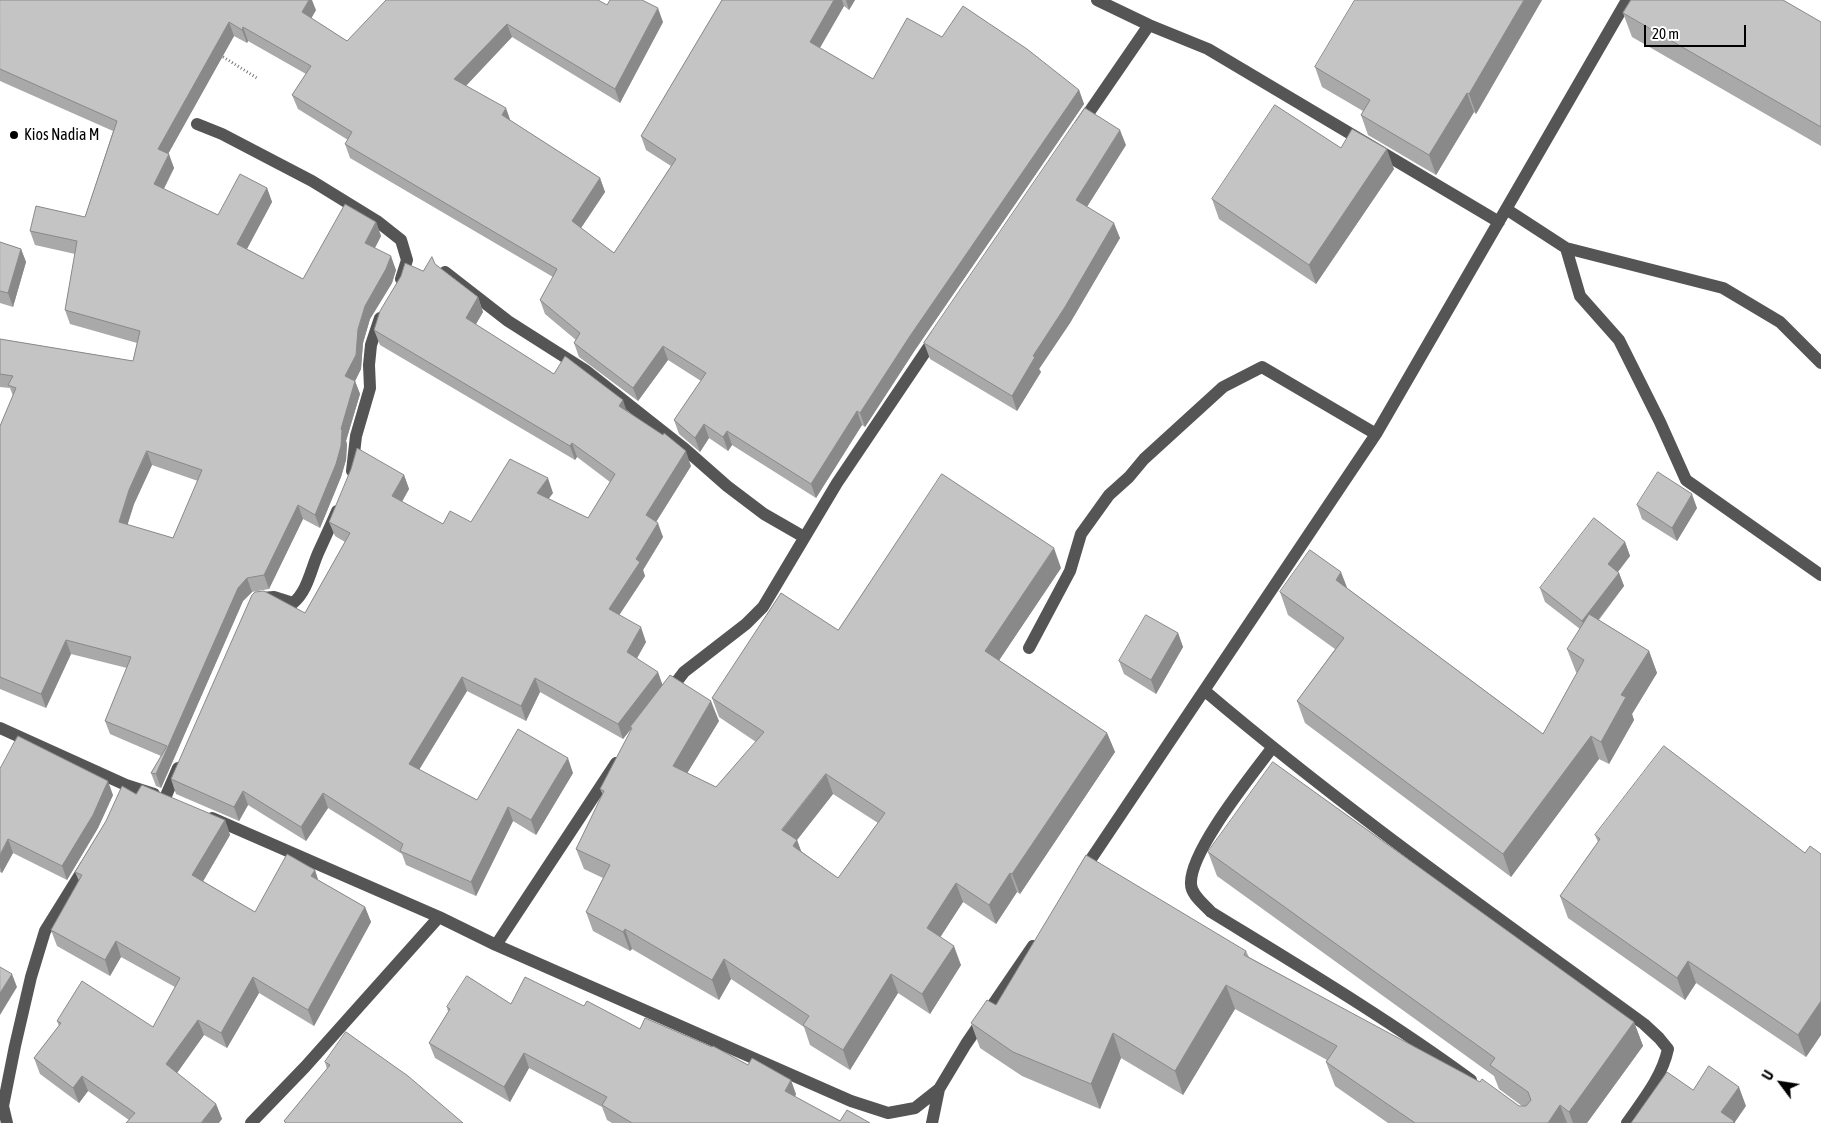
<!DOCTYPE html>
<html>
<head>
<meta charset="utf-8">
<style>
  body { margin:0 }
  #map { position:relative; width:1821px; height:1123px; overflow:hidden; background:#fff; font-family:"Asap Condensed",sans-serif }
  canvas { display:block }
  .north { position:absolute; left:1756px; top:1058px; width:50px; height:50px; -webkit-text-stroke:4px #fff; paint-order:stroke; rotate:301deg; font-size:14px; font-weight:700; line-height:20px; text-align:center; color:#000 }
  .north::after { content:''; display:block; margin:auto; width:18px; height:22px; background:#000; clip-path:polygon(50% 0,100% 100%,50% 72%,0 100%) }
  .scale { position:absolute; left:1644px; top:25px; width:102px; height:22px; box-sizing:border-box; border:2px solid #000; border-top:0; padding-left:6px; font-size:15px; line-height:18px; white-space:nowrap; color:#000; -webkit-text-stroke:4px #fff; paint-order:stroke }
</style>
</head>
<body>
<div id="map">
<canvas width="1821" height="1123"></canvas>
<div class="north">U</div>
<div class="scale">20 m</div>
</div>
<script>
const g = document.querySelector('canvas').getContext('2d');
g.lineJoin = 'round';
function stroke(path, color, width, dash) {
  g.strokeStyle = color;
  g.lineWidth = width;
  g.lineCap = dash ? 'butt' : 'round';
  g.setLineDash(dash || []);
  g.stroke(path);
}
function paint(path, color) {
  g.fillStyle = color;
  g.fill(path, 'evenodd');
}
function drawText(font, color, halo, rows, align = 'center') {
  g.font = font + ' "Asap Condensed",sans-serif';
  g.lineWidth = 5;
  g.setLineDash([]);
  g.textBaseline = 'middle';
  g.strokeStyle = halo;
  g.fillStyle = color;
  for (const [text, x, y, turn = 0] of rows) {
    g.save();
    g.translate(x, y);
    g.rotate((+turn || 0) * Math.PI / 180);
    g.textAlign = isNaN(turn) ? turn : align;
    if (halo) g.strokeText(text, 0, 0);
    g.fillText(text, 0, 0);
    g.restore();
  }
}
stroke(new Path2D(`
  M220 55 257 78`), '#777', 3, [1, 2.5]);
stroke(new Path2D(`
  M1097 0 1149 25 1208 49 1499 222
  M197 124 222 134 312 181 377 221 401 240 407 260 401 279
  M1081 124 1149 25
  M1506 209 1566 248 1723 288 1780 322 1821 363
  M1566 248 1580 296 1619 340 1660 422 1686 480 1821 575
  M445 272 508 321 585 370 685 449 727 486 764 514 804 537
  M352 471 356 436 370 388 369 365 371 345 380 318
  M261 598 274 597 293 603C308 591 311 568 319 551 325 538 331 525 337 511
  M1029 648 1070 571 1081 534 1109 495 1129 477 1144 459 1223 387 1262 367 1376 434
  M1205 691C1345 810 1496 916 1644 1024L1659 1038 1668 1049C1662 1077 1643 1100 1627 1123
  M668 693 684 672 746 624 763 607 837 483 936 336
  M0 728 126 785 154 794
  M1272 748C1252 775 1189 852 1191 884 1191 895 1204 904 1211 912 1299 966 1388 1019 1471 1080
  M165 798 178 768
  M212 818 439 917 496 945 851 1101 888 1113 915 1108 939 1089 966 1044 1033 946
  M1083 871 1376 434 1627 0
  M496 945 616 763
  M7 1123 3 1106 15 1046 31 977 45 931 86 865
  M251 1123 305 1067 439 917
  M932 1123 939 1089`), '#555', 12);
paint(new Path2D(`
  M0 0 316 10 311 18 347 41 607 5 663 22 620 103 512 37 466 86 511 121 600 178 605 192 581 228 614 253 671 166 646 150 641 136 722 0H855L849 10 844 6 820 48 873 79 942 37 1079 90 1084 104 915 350 865 427 862 425 816 498 732 445 728 451 709 438 700 452 679 434 674 420 701 381 668 360 638 401 579 357 574 343 576 340 545 314 540 300 553 277 350 158 345 144 348 140 298 109 292 95 306 74 248 41 247 43 234 36 168 154 174 168 164 189 218 215 267 188 272 202 247 249 303 279 376 222 381 236 375 248 396 270 392 283 370 319 363 343 361 369 355 381 360 394 346 441 347 444 346 460 341 477 320 528 303 519 269 589 252 592 243 601 161 788 156 786 151 773 161 756 110 734 105 721 127 668 71 654 46 708 0 689V426L13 396 10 388 0 387V339L133 361 137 343 70 324 65 310 75 254 35 245 30 231 85 217 113 131 0 81ZM152 465 198 481 173 538 127 525 134 504Z
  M1542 0 1476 114 1474 112 1436 175 1368 135 1361 115 1363 111 1322 87 1315 67Z
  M1623 13 1821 22V146L1632 37Z
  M1126 145 1087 207 1120 238 1070 323 1039 369 1041 372 1017 411 930 359 924 343Z
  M1341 148 1394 169 1316 284 1219 219 1212 199Z
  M0 242 21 249 26 262 13 307 0 303Z
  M435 264 478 297 483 312 475 325 554 374 627 410 691 466 656 522 663 537 643 570 645 576 619 615 646 642 637 658 663 685 719 721 687 773 716 787 756 742 719 717 712 698 838 630 1061 568 999 660 1107 733 1115 752 1020 894 1017 892 996 924 963 902 940 937 961 965 930 1014 898 993 850 1070 810 1045 804 1027 731 979 719 1000 632 949 630 951 593 931 586 912 603 878 584 869 576 849 603 795 600 789 631 730V729L623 739 540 692 526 721 467 691 419 770 477 800 573 773 536 835 513 821 476 896 406 865 402 854 328 808 306 841 248 805 239 821 176 794 171 779 305 613 345 542 335 536 329 522 404 475 409 489 402 502 443 524 471 522 553 493 548 499 588 518 610 482 577 457 575 460 380 345 374 330 423 271ZM833 794 878 823 838 878 801 851 797 840Z
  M1637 505 1697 508 1677 541 1642 519Z
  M1625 542 1630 556 1618 572 1619 573 1624 586 1599 620 1649 651 1657 673 1632 714 1634 720 1609 764 1599 759 1511 877 1305 723 1297 701 1335 649 1288 615 1280 592 1347 588 1543 734 1577 673 1576 672 1567 649 1580 629 1545 602 1540 588Z
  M1178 633 1183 647 1156 694 1124 674 1119 661Z
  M0 769 113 795 98 828 67 880 13 853 2 873 0 872Z
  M136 794 225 820 230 835 203 881 255 912 315 870 318 880 365 907 371 922 314 1026 259 993 227 1048 204 1035 177 1073 216 1104 222 1119 129 1120 88 1091 79 1103 40 1074 34 1058 59 1026 57 1021 153 1027 175 987 121 957 110 976 57 946 51 930 79 881 75 872 106 821Z
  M1595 835 1821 854V1035L1806 1057 1696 983 1685 1000 1568 918 1560 896 1598 842Z
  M1208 852 1634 1022 1643 1046 1587 1123H1388L1335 1086 1326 1062 1327 1060 1235 1009 1183 1095 1121 1058 1100 1109 1022 1076 980 1048 971 1023 996 1005 1246 951 1249 957 1519 1106H1522L1499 1089 1494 1076 1217 876Z
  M511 1004 584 1006 640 1029 796 1094 795 1097 840 1121 870 1123H612L607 1120 602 1107 529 1068 510 1102 435 1058 429 1043 448 1012 447 1007Z
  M325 1062 463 1123H285L284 1121 327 1069Z`), '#a9a9a9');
paint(new Path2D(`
  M309 0H312L316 10 307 26 302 12Z
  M834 0H842L844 6 815 56 810 42Z
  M846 0H855L849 10Z
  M1524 0H1542L1476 114 1469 94Z
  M658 8 663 22 620 103 615 89Z
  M229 22 234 36 163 163 158 149Z
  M507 24 512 37 459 93 454 79Z
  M243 27 248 41 247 43 242 30Z
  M1079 90 1084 104 915 350 865 427 860 413 910 336Z
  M1467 93 1474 112 1436 175 1429 155Z
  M506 108 511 122 502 115Z
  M1120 130 1126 145 1081 216 1076 200Z
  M1387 149 1394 169 1316 284 1309 265Z
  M169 154 174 168 159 198 154 184Z
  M600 178 605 192 577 234 572 221Z
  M267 188 272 202 242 258 237 244Z
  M376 222 381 236 370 257 365 243Z
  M1114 223 1120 238 1070 323 1039 369 1041 372 1017 411 1012 396 1033 356Z
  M21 249 26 262 13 307 8 293Z
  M391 256 396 270 392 283 370 319 363 343 361 369 355 381 360 394 346 441 347 444 346 460 341 477 320 528 315 515 341 429 345 376 365 306Z
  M478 297 483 312 471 333 466 318Z
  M663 346 668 360 638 401 633 388Z
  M623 400 628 415 619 406Z
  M857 411 862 425 816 498 811 484Z
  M704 424 709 438 700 452 695 438Z
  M727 431 732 445 728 451 723 437Z
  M572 443 577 457 575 460 570 446Z
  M147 451 152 465 134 504 124 536 119 522 129 490Z
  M686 451 691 466 651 530 646 515Z
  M404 475 409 489 397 510 392 496Z
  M548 478 553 493 542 508 537 493Z
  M1692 494 1697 508 1677 541 1672 528Z
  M298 505 303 519 269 589 264 575Z
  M658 523 663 537 643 570 645 576 614 623 609 609 636 559Z
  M1625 542 1630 556 1613 578 1608 564Z
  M1054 548 1061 568 992 671 985 651Z
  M1341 572 1350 595 1336 580Z
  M1619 573 1624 586 1587 634 1582 621Z
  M247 578 252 592 243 601 161 788 156 774 238 588Z
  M641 627 646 642 632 667 627 652Z
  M1178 633 1183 647 1156 694 1151 680Z
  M66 640 71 654 46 708 41 694Z
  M1649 651 1657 673 1632 714 1634 720 1609 764 1601 742 1621 695Z
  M658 672 663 686 630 727 631 729 623 739 618 724Z
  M462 677 467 691 414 778 409 764Z
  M535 678 540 692 526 721 521 706Z
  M711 701 719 721 680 785 673 766Z
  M1107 733 1115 752 1020 894 1012 874Z
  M1591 736 1599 759 1511 877 1503 854Z
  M568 758 573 773 536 835 531 820Z
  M826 774 833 794 797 840 804 859 782 830Z
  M108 781 113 795 98 828 67 880 62 866Z
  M243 791 248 805 239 821 234 807Z
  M323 793 328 808 306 841 301 827Z
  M508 807 513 821 476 896 471 882Z
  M225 820 230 835 198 890 192 875Z
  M8 839 13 853 2 873 0 867V855Z
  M315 870 320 886 311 876Z
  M1010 873 1017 892 996 924 989 905Z
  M956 883 963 902 934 947 927 928Z
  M365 907 371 922 314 1026 308 1010Z
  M625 929 632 949 630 951 623 932Z
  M116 941 121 957 110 976 105 960Z
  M954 946 961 965 930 1014 922 994Z
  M724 959 731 979 719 1000 712 980Z
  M1688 961 1696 983 1685 1000 1677 978Z
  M12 974 17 987 0 1015V993Z
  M891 974 898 993 850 1070 843 1050Z
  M253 977 259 993 227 1048 221 1033Z
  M1226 985 1235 1009 1183 1095 1175 1071Z
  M1821 1001V1035L1806 1057 1798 1035Z
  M198 1020 204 1035 172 1080 166 1064Z
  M1634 1022 1643 1046 1587 1123H1573L1569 1112Z
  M1113 1033 1121 1058 1100 1109 1091 1084Z
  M524 1053 529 1068 510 1102 504 1087Z
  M82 1076 88 1091 79 1103 73 1088Z
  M791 1080 796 1094 790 1106 785 1091Z
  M1739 1087 1746 1106 1735 1122V1123H1725L1721 1112Z
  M216 1104 222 1119 219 1123H201Z
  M1560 1105 1567 1123H1548Z`), '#898989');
const building = new Path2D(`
  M0 0H309L302 12 347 41 386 0H598L607 5 610 0H642L658 8 615 89 507 24 454 79 506 108 502 115 600 178 572 221 614 253 676 159 641 136 722 0H834L810 42 873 79 907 18 942 37 963 6 1027 49 1079 90 910 336 860 413 857 411 811 484 727 431 723 437 704 424 695 438 674 420 706 373 663 346 633 388 574 343 580 333 540 300 557 269 345 144 352 132 292 95 311 66 243 27 242 30 229 22 158 149 169 154 154 184 218 215 240 174 267 188 237 244 303 279 345 204 376 222 365 243 391 256 386 269 365 306 358 329 356 355 345 376 355 381 341 429 342 430 341 446 336 464 315 515 298 505 264 575 247 578 238 588 156 774 151 773 167 746 105 721 131 657 66 640 41 694 0 677V426L16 388 8 385 13 376 0 374V339L133 361 140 331 65 310 77 241 30 231 36 206 85 217 117 121 0 69ZM147 451 202 470 173 538 119 522 129 490Z
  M1355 0H1524L1469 94 1467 93 1429 155 1361 115 1370 100 1315 67Z
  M1631 0H1783L1821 22V127L1623 13Z
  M1275 105 1341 148 1352 129 1387 149 1309 265 1212 199Z
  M1085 108 1120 130 1076 200 1114 223 1065 307 1033 356 1035 357 1012 396 924 343Z
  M0 242 21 249 8 293 0 291Z
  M432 257 435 264 478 297 466 318 554 374 565 356 623 400 619 406 663 435 664 433 686 451 646 515 658 523 636 559 640 562 609 609 641 627 627 652 658 672 618 724 535 678 521 706 462 677 409 764 477 800 518 729 568 758 531 820 508 807 471 882 400 851 403 844 323 793 301 827 243 791 234 807 171 779 252 595 255 592 264 591 305 613 350 533 329 522 351 469 357 448 404 475 392 496 443 524 450 511 471 522 510 459 548 478 537 493 588 518 615 474 572 443 570 446 374 330 380 311 401 276 405 263 423 271Z
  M1658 472 1692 494 1672 528 1637 505Z
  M942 474 1054 548 985 651 1107 733 1012 874 1010 873 989 905 956 883 927 928 954 946 922 994 891 974 843 1050 803 1025 809 1016 724 959 712 980 625 929 623 932 586 912 610 865 576 849 604 791 600 789 632 728 630 727 670 675 711 701 673 766 716 787 764 732 712 698 781 593 838 630ZM826 774 885 813 838 878 793 846 797 840 782 830Z
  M1594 518 1625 542 1608 564 1619 573 1582 621 1540 588Z
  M1310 550 1341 572 1336 580 1543 734 1584 660 1567 649 1589 614 1649 651 1621 695 1626 697 1601 742 1591 736 1503 854 1297 701 1344 638 1280 592Z
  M1146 615 1178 633 1151 680 1119 661Z
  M18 736 108 781 93 815 62 866 8 839 0 855V769Z
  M1664 746 1805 853 1810 846 1821 854V1001L1798 1035 1688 961 1677 978 1560 896 1600 839 1595 835Z
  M1273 762 1634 1022 1569 1112 1560 1105 1548 1123H1415L1326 1062 1337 1046 1226 985 1175 1071 1113 1033 1091 1084 1013 1052 971 1023 987 1000 996 1005 1086 855 1246 951 1244 955 1480 1082 1482 1079 1519 1106H1526L1531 1100 1528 1092 1490 1065 1495 1058 1208 852Z
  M142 785 225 820 192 875 255 912 287 854 315 870 311 876 365 907 308 1010 253 977 221 1033 198 1020 166 1064 216 1104 201 1123H126L135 1113 82 1076 73 1088 34 1058 61 1023 57 1021 82 981 153 1027 180 978 116 941 105 960 51 930 82 875 75 872 106 821 122 786 136 794Z
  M0 967 12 974 0 993Z
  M467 976 511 1004 525 977 584 1006 587 1001 640 1029 645 1018 712 1047 713 1046 748 1065 752 1058 791 1080 785 1091 840 1121 847 1110 870 1123H632L602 1105 607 1097 524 1053 504 1087 429 1043 450 1009 447 1007Z
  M346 1032 408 1076 463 1123H286L284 1121 330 1065 325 1062Z
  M1709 1066 1739 1087 1721 1112 1734 1121 1733 1123H1631L1667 1072 1693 1090Z`);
paint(building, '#c4c4c4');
stroke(building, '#898989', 1);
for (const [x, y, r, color] of [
  [14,135,5,"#000"]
]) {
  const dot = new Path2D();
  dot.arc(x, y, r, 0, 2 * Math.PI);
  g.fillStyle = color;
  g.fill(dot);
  stroke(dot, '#fff', 2);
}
drawText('16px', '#000', '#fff', [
  ["Kios Nadia M",24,135]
], 'left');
</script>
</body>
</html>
